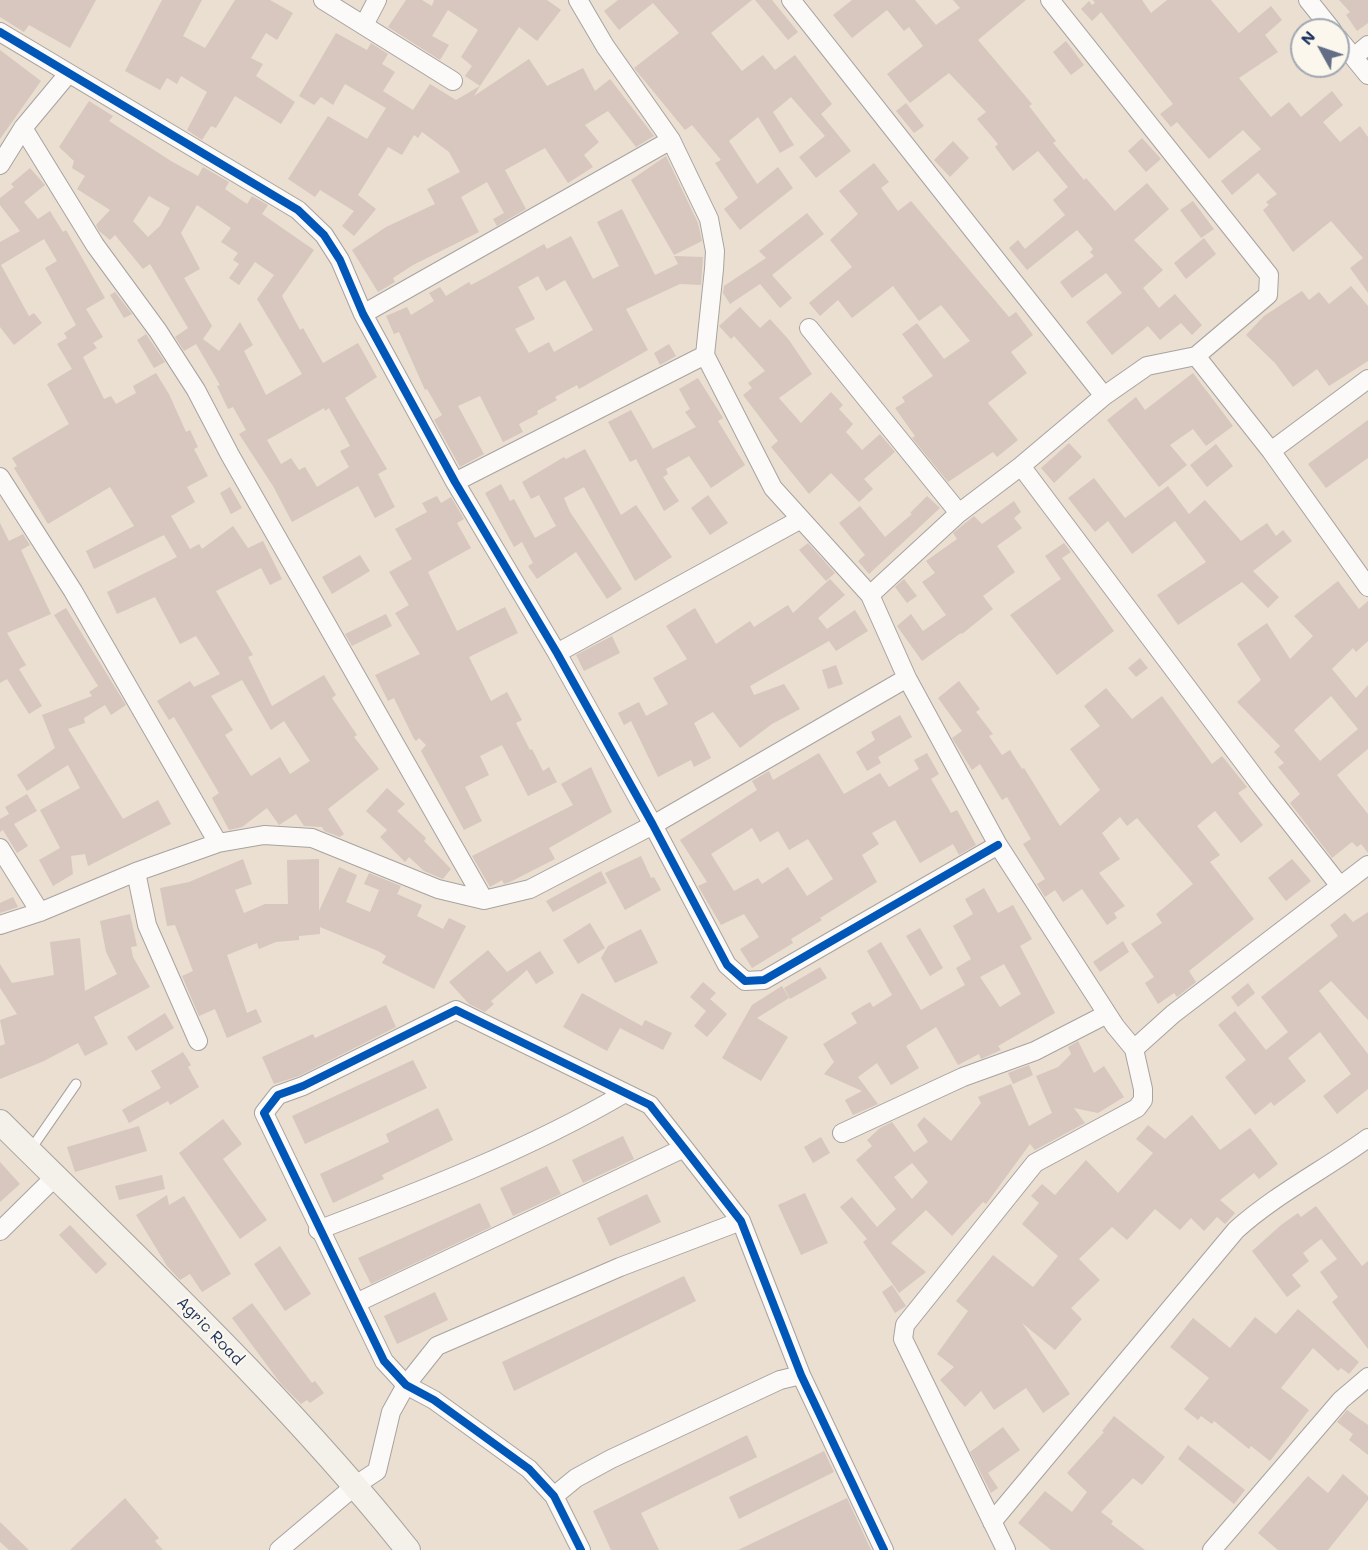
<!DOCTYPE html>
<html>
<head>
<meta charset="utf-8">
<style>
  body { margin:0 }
  #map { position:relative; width:1368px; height:1550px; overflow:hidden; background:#eadfd0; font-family:Mali,sans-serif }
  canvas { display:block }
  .north { position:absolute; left:1290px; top:18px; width:60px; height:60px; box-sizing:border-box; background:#fbf7ec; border:2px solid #a1a7b3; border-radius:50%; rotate:310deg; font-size:16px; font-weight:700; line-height:24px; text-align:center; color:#1b2f5e }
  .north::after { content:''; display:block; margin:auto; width:21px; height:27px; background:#636d86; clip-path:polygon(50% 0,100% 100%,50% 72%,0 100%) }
</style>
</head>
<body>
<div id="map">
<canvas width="1368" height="1550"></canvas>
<div class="north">N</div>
</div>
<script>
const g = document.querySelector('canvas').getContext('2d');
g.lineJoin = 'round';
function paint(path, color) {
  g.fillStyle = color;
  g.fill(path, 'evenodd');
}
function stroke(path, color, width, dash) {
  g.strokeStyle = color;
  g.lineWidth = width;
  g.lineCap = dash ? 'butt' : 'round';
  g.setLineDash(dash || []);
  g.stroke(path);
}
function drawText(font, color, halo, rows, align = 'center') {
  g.font = font + ' Mali,sans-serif';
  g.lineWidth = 4.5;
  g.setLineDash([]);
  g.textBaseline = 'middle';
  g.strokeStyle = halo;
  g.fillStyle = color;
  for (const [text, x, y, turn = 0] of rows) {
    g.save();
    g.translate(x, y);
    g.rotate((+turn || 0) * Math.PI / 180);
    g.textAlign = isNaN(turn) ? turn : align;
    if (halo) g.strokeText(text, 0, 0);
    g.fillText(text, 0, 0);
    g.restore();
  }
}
paint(new Path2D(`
  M0 0H96L70 48 29 25 24 32 0 17Z
  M162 0H202L183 36 205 48 235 0H270L293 13 277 40 266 33 251 58 263 64 256 76 295 102 281 124 235 96 216 128 211 126 202 140 187 130 207 92 181 76 177 84 167 78 160 90 125 71Z
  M406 0H422L432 6 434 0H547L561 10 537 41 519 27 480 86 465 76 472 66 461 57 478 30 448 10 432 36 449 45 440 60 388 27Z
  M618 0H752L711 33 742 71 763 55 775 70 795 55 832 104 821 114 851 151 816 178 799 157 825 136 791 97 773 112 794 145 780 153 758 117 729 141 757 184 778 167 793 188 740 230 724 209 738 198 715 163 721 160 692 125 685 130 634 68 679 33 653 3 619 30 604 11Z
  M755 0H772L798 32 788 40Z
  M852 0H915L936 25 960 8 953 0H1026L978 40 1032 104 1029 106 1056 141 1053 143 1084 180 1086 178 1115 211 1147 183 1169 209 1134 240 1163 270 1143 288 1159 308 1175 294 1202 325 1192 335 1181 323 1160 340 1148 326 1112 355 1086 322 1122 293 1106 273 1072 298 1060 282 1094 256 1090 252 1093 249 1077 230 1027 270 1009 248 1018 240 1025 249 1065 215 1053 200 1068 187 1038 151 1013 171 995 147 998 144 977 119 986 112 949 73 910 103 887 74 923 46 909 27 904 31 887 10 852 38 833 15Z
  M1093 0H1142L1151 13 1167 0H1211L1239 33 1271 6 1282 20 1265 35 1278 52 1239 78 1271 117 1289 102 1301 117 1332 91 1343 105 1323 122 1340 142 1360 126 1368 137V293L1350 268 1363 258 1331 221 1293 252 1263 210 1269 205 1266 202 1277 194 1258 173 1232 195 1221 181 1261 149 1243 130 1209 159 1177 122 1171 127 1160 114 1173 104 1101 12 1092 21 1081 9 1089 1 1092 5 1095 3Z
  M1339 0H1368V23L1357 31 1346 15 1350 12Z
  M336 33 367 50 371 43 388 54 382 64 395 72 383 91 413 110 430 84 456 100 480 86 474 96 529 59 547 86 583 68 595 91 610 79 654 136 636 147 608 111 585 125 599 142 584 155 593 167 568 183 545 148 505 170 526 209 497 226 493 219 504 213 487 182 461 197 479 232 413 265 393 278 395 282 378 292 352 250 386 227 435 204 427 189 460 172 449 152 422 132 418 138 414 135 402 155 388 147 358 195 376 209 354 236 342 226 354 211 320 190 315 197 288 179 328 116 367 139 386 108 345 84 333 105 321 97 314 105 299 96Z
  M1066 41 1084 65 1071 75 1053 52Z
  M0 50 41 81 0 139Z
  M89 101 113 116 109 121 171 161 198 176 203 167 229 182 225 189 247 204 252 196 268 205 262 214 314 250 282 296 300 330 303 328 323 363 358 343 377 377 345 398 387 469 378 474 395 507 375 518 358 486 292 522 273 486 239 434 246 430 233 407 228 409 217 386 220 385 196 344 184 351 175 337 188 328 150 264 143 269 115 235 110 240 99 231 96 225 110 210 77 189 85 176 72 168 74 161 59 147ZM149 196 170 208 160 226 148 237 133 221ZM197 205 231 228 221 242 238 253 233 260 239 264 229 278 239 285 255 262 274 275 257 299 302 374 266 395 244 351 253 345 240 322 219 351 203 339 212 326 184 278 200 269 181 233ZM324 408 325 411 329 408 350 446 340 451 349 467 317 487 305 467 299 470 291 458 281 464 267 440Z
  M906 103 924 126 914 133 896 111Z
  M1142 138 1161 159 1146 172 1128 151Z
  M953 141 969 158 950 177 934 160Z
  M666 156 698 223 702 241 674 255 631 180Z
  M874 163 889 182 881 188 898 211 911 201 1009 317 1016 312 1033 335 1011 352 1027 373 988 403 1018 440 997 457 993 452 948 482 912 438 915 436 895 408 905 402 902 397 933 376 902 334 917 323 944 359 970 341 941 305 919 321 893 286 852 318 838 300 820 316 809 303 852 267 830 240 858 214 839 191Z
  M30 168 45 185 24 202 38 219 50 211 63 232 66 230 105 298 86 309 103 337 93 343 97 348 83 357 104 399 111 396 116 404 136 393 133 386 156 373 169 394 186 432 190 430 198 447 194 449 208 476 187 487 195 502 171 516 190 549 199 544 202 549 233 526 248 548 263 541 282 579 270 585 261 568 216 591 253 655 248 657 272 706 324 675 336 695 332 698 357 735 354 737 379 769 328 809 344 834 340 837 324 831 322 827 304 826 296 814 279 825 267 808 242 827 229 830 212 798 219 793 174 717 169 720 157 701 190 681 194 687 220 674 196 636 180 644 155 597 117 614 107 592 177 557 164 535 94 569 86 551 134 526 110 487 48 524 14 468 17 466 12 458 69 424 47 384 72 369 57 344 67 338 64 333 76 325 45 268 57 261 44 239 1 265 29 316 34 313 42 323 14 345 0 327V242L20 231 0 205V198L14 187 11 184ZM242 680 271 730 284 721 310 761 290 774 280 757 251 776 225 735 233 730 211 696Z
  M1193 201 1214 229 1201 238 1180 210Z
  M622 209 655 275 678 264 674 256 703 257 701 285 680 284 626 309 648 350 579 389 577 385 555 397 557 400 537 411 538 414 519 424 523 432 503 442 480 396 458 406 484 454 460 467 434 420 442 415 427 389 425 390 399 332 394 334 386 316 407 307 411 315 434 301 429 293 440 287 446 296 469 282 471 285 486 277 544 244 547 249 571 236 593 279 619 266 597 222ZM538 276 546 291 565 280 593 330 554 352 549 342 529 353 515 329 535 319 518 287Z
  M807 213 824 234 772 275 792 298 780 308 760 284 730 304 723 293 724 286 766 258 759 251Z
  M1204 238 1216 254 1186 279 1174 263Z
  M1351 286 1368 306V361L1329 386 1317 369 1293 387 1275 363 1246 335 1264 316 1302 291 1309 300 1319 292 1329 304Z
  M115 292 132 314 124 318 110 295Z
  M740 307 760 328 770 319 789 340 812 374 779 398 801 423 831 392 843 405 839 409 853 424 846 432 862 450 880 434 895 452 864 479 873 489 859 502 831 473 809 494 771 447 778 441 743 395 752 388 748 383 765 371 734 336 731 339 719 326Z
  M146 334 165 362 154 368 137 340Z
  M669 344 676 356 660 365 654 353Z
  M1193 373 1233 426 1206 446 1193 429 1170 445 1187 465 1159 487 1107 420 1136 397 1145 410Z
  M698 378 723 418 718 421 745 465 711 488 689 456 666 469 668 474 663 477 679 501 664 511 636 459 630 462 608 422 631 410 653 449 696 427 685 412 690 409 679 389Z
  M1368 420V458L1326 488 1308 464Z
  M1069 443 1082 457 1054 483 1041 468Z
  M1216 444 1233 466 1207 487 1190 465Z
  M585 449 621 515 636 505 672 557 635 581 584 487 564 498 570 512 622 589 607 599 576 552 537 579 528 566 533 563 522 542 514 547 485 493 501 484 510 501 514 499 535 538 556 526 539 495 531 499 522 482 564 457 566 459Z
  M1094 478 1125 518 1168 486 1189 514 1205 500 1241 541 1267 523 1276 536 1283 530 1292 541 1253 571 1279 597 1268 608 1242 582 1178 625 1157 595 1206 562 1175 521 1132 554 1108 521 1095 532 1068 498Z
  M230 487 242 508 231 514 220 493Z
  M708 495 728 523 710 535 691 508Z
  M437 496 441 503 451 497 464 519 457 523 471 548 428 572 457 631 505 607 518 633 469 657 491 701 507 692 522 720 516 723 530 750 532 749 543 771 549 767 557 782 528 796 502 745 480 756 489 775 465 787 482 821 464 830 421 751 426 745 419 738 416 741 414 739 394 698 388 701 375 675 420 654 395 613 409 605 389 572 412 559 395 529 427 512 422 503Z
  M927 496 940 508 869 574 858 561 865 555 839 523 860 506 885 537 912 514 910 513Z
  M1014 501 1021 512 1014 518 1022 528 997 546 1015 572 983 596 993 609 962 634 961 633 922 661 897 626 911 614 923 631 946 615 922 582 935 573 926 561 957 539 953 533 974 516 982 524Z
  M0 523 9 541 23 534 30 545 21 550 51 614 7 633 26 665 19 669 42 706 29 714 7 679 0 683Z
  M808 543 835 573 826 581 799 550Z
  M1064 543 1071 552 1062 558 1114 631 1057 675 1010 615 1061 579 1045 556Z
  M360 555 370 571 332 594 322 577Z
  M830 579 845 595 818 618 827 629 855 610 868 631 836 651 829 641 750 686 754 695 784 684 800 709 772 724 740 748 713 712 694 723 711 758 694 767 691 760 658 777 631 721 624 725 618 713 639 702 646 716 668 704 653 678 687 659 666 626 695 608 716 644 750 621 754 627 788 605 793 613Z
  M904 579 917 596 907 603 895 587Z
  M1338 581 1359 609 1368 601V641L1356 652 1353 648 1332 669 1356 698 1368 685V749L1337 775 1368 814V853L1361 844 1357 847 1352 842 1332 858 1290 803 1300 794 1278 767 1284 763 1274 752 1280 746 1237 702 1261 680 1237 644 1267 623 1290 659 1313 636 1294 616ZM1331 696 1358 729 1320 761 1294 730Z
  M66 608 126 705 111 715 105 705 84 718 85 723 68 729 123 819 158 800 171 824 88 866 85 854 71 856 73 874 53 886 39 860 60 848 40 810 80 788 68 765 27 791 17 775 55 748 42 715 92 696 89 692 98 686 54 615Z
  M386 614 392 626 352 646 345 634Z
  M612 636 620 653 584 671 576 655Z
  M1140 658 1148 668 1136 677 1128 668Z
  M836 665 843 684 828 689 822 670Z
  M959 681 980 709 976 712 993 734 989 736 1002 755 1010 750 1022 769 1024 768 1060 826 1100 790 1070 749 1100 726 1084 706 1106 688 1132 719 1162 696 1212 764 1222 756 1247 787 1238 793 1263 825 1241 843 1215 811 1197 826 1220 855 1210 862 1254 919 1189 971 1196 982 1177 997 1174 993 1158 1004 1145 983 1154 977 1131 944 1162 923 1156 914 1193 884 1137 818 1127 826 1120 817 1102 833 1120 859 1099 873 1125 906 1114 913 1117 918 1107 925 1082 889 1063 902 1055 890 1045 897 1037 884 1045 879 1023 844 1031 839 1007 797 1002 800 980 764 972 770 952 738 962 731 938 698Z
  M900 715 912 737 878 757 881 763 867 771 856 752 875 740 871 732Z
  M819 753 844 794 880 773 889 787 919 769 914 760 927 753 939 774 931 779 951 813 957 810 976 845 959 855 953 844 920 863 895 820 872 833 879 844 862 855 877 882 820 918 822 920 791 939 793 943 752 968 740 949 759 937 744 914 721 925 698 886 707 882 680 840 757 790 752 781 769 771 773 780ZM752 828 760 842 778 831 789 850 808 839 833 879 807 896 788 867 762 884 758 878 734 891 711 854Z
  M591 767 612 812 549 848 555 859 510 882 504 884 502 880 490 887 472 856 573 805 561 784Z
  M387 788 405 804 397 811 426 838 424 841 451 869 443 879 424 871 409 857 405 862 380 837 387 830 366 811Z
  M27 794 37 811 14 824 28 846 17 853 3 830 0 832V819L9 814 5 807Z
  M641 856 651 878 654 877 661 890 625 910 605 873Z
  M243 859 252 884 235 890 244 913 265 904H288L287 860 319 859V911L339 867 357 875 346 902 370 912 379 890 364 884 369 873 401 886 397 894 422 905 417 916 443 929 449 918 466 926 434 989 382 963 386 956 378 951 320 927V934L299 936V940L276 942 259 949 257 943 227 955 247 1013 256 1009 262 1022 227 1038 215 1009 199 1016 182 976 193 971 175 925 167 926 160 888 189 882Z
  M1292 859 1311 881 1286 901 1268 878Z
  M601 871 607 883 553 912 546 901Z
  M984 888 998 913 1013 905 1032 939 1020 946 1055 1013 998 1046 1001 1050 981 1059 979 1054 958 1065 936 1027 906 1046 919 1068 891 1085 877 1063 858 1077 878 1104 853 1115 845 1100 862 1091 824 1074 834 1062 823 1044 857 1023 851 1013 870 1002 873 1007 892 995 867 951 881 942 921 1010 965 985 956 968 971 959 953 926 973 914 965 899ZM1004 964 1021 994 1000 1007 980 977Z
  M13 897 18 907 0 913V903Z
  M1368 912V1020L1331 981 1319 991 1368 1054V1089L1337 1114 1323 1096 1351 1074 1320 1032 1288 1058 1306 1081 1274 1106 1271 1102 1255 1115 1225 1077 1246 1060 1218 1025 1235 1011 1266 1050 1288 1032 1261 997 1338 936 1330 925 1345 913 1353 922Z
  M130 914 137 946 131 947 133 957 150 987 94 1017 108 1044 85 1056 78 1043 44 1061 0 1079V1046L5 1044 0 1020 17 1014 0 988V964L12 983 54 975 50 942 80 938 85 991 117 974 106 952 100 921Z
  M590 923 605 948 578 964 563 940Z
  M920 928 943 968 930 976 906 936Z
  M641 929 658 963 615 983 601 958 608 946Z
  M1123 941 1129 952 1100 972 1093 962Z
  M488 950 507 972 540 951 554 973 536 984 527 970 491 1001 494 1004 485 1012 469 1004 449 982Z
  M820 967 827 978 790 999 784 988Z
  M703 982 716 993 710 999 727 1014 707 1037 694 1026 706 1011 690 997Z
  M1248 983 1255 993 1238 1007 1231 997Z
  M782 986 789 998 757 1018 788 1037 761 1081 722 1058 752 1005Z
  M582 993 642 1026 645 1020 672 1033 663 1050 620 1028 607 1051 563 1027Z
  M386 1005 396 1027 299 1076 274 1084 262 1057 313 1034 315 1038Z
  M165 1013 174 1028 136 1051 127 1037Z
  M1078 1041 1094 1073 1104 1066 1124 1097 1098 1113 1074 1108 1085 1123 1035 1150 1030 1144 986 1204 983 1202 952 1236 926 1210 891 1243 926 1272 899 1293 863 1242 867 1239 840 1207 852 1197 877 1227 896 1209 856 1160 872 1146 867 1140 880 1128 892 1122 914 1152 928 1142 917 1125 924 1117 951 1141 981 1103 978 1097 1011 1084 1029 1126 1052 1113 1036 1076 1058 1067 1071 1054 1068 1047ZM912 1163 928 1182 912 1199 894 1177Z
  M183 1052 191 1065 188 1067 199 1087 170 1105 168 1101 129 1123 122 1110 161 1088 151 1071Z
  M413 1060 427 1088 305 1144 292 1116Z
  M1029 1065 1033 1075 1013 1084 1008 1073Z
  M438 1108 453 1140 382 1175 384 1179 333 1203 320 1174 389 1142 386 1134Z
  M1192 1115 1220 1150 1250 1128 1278 1164 1259 1179 1254 1173 1220 1200 1235 1213 1225 1224 1217 1217 1204 1231 1191 1218 1180 1230 1155 1209 1127 1240 1112 1227 1079 1259 1100 1280 1071 1308 1082 1319 1055 1350 1022 1323 1070 1394 1043 1413 1026 1388 994 1410 981 1391 965 1407 940 1380 954 1367 937 1354 968 1311 956 1301 993 1255 1033 1287 1058 1256 1022 1224 1039 1203 1031 1196 1042 1184 1055 1195 1086 1160 1118 1193 1153 1153 1136 1139 1148 1125 1165 1139Z
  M223 1119 242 1144 223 1159 267 1220 240 1239 179 1153Z
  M139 1126 147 1151 75 1172 67 1147Z
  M623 1136 634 1159 583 1183 572 1160Z
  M821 1137 830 1153 813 1163 804 1147Z
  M0 1162 20 1184 0 1202Z
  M547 1166 561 1194 513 1216 500 1188Z
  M162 1175 165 1189 119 1200 115 1186Z
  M805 1193 828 1243 801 1255 778 1205Z
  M647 1194 661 1222 610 1246 597 1218Z
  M167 1195 169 1205 184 1196 231 1274 202 1292 190 1274 180 1280 167 1266 136 1215Z
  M480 1203 491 1227 371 1284 358 1258Z
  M1316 1206 1362 1266 1368 1261V1349L1332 1302 1338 1297 1320 1272 1337 1259 1321 1239 1303 1253 1309 1261 1292 1275 1301 1286 1287 1297 1252 1251 1281 1225 1298 1213 1301 1217Z
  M70 1225 107 1264 96 1274 59 1235Z
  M280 1246 311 1294 285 1311 254 1264Z
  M684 1276 696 1301 514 1391 502 1362Z
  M892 1285 906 1306 895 1313 882 1292Z
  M435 1292 448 1320 397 1344 384 1316Z
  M252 1303 312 1383 315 1381 324 1393 310 1403 307 1400 301 1404 281 1384 232 1318Z
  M1298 1309 1359 1362 1349 1374 1341 1368 1338 1371 1313 1348 1281 1388 1309 1410 1270 1461 1251 1446 1249 1449 1214 1421 1212 1424 1201 1416 1198 1420 1184 1409 1209 1378 1170 1347 1193 1318 1230 1348 1255 1317 1276 1334Z
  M1347 1410 1368 1425V1455L1349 1440 1353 1434 1337 1422Z
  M1114 1416 1165 1457 1142 1485 1133 1478 1101 1512 1113 1521 1111 1524 1145 1550H1051L1018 1523 1045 1491 1072 1512 1087 1492 1067 1473 1104 1432 1102 1431Z
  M1003 1427 1020 1450 988 1473 998 1488 991 1493 970 1452Z
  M747 1435 757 1457 641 1513 659 1550H611L593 1511Z
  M1188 1445 1245 1490 1234 1504 1178 1459Z
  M824 1451 834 1472 739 1519 729 1497Z
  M1343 1474 1368 1496V1500L1328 1550H1278L1258 1533 1308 1476 1328 1493Z
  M125 1498 159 1538 155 1541 163 1550H70Z
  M847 1498 871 1550H738L807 1517Z
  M0 1522 29 1550H9L0 1542Z`), '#d7c7be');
const lane = new Path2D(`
  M31 1149 76 1084`);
const street = new Path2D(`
  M323 0 453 81
  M578 0 605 46 671 140 709 219 715 251 714 269 705 355 773 488 870 595
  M791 0 1104 396
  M1050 0 1269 275 1268 295 1196 356 1271 451 1368 587
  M1308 0 1332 30
  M364 25 377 0
  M0 32 298 210 324 235 340 260 363 314 455 482 557 653 653 825 727 965 745 981 764 980 998 845
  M1338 38 1368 75
  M1354 57 1368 45
  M23 128 95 245 158 331 196 390 230 455 484 900
  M0 165 23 128 68 74
  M363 314 671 140
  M809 328 959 513
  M1271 451 1368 379
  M1021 466 1262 787 1340 886
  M0 477 73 591 218 843
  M455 482 705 355
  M557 653 801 519
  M907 678 998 845 1115 1026 1134 1049 1143 1089V1100L1137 1108 1035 1163 905 1325 903 1339 1006 1550
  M0 848 40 912
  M136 872 147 925 198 1041
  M0 925 40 912 136 872 218 843 264 835 312 838 438 889 484 900 530 889 653 825 907 678 870 595 959 513 1021 466 1104 396 1147 366 1196 356
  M1134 1049 1173 1014 1368 865
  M842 1133 963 1077 1035 1051 1107 1014
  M318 1230C423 1190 528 1150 625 1093
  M0 1231 55 1177
  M356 1303 684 1148
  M554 1496 576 1478 611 1459 780 1380 801 1375
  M992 1522 1236 1230C1276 1194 1324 1170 1368 1138
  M279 1550 356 1485 377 1471 391 1412 406 1385 437 1346 620 1267 741 1221
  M581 1550 554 1496 529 1469 434 1400 406 1385 384 1361 264 1113 278 1095 303 1086 456 1010 650 1105 684 1148 741 1221 801 1375 884 1550
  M1212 1550 1341 1400 1368 1377`);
const secondary = new Path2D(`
  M0 1122C140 1261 285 1396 408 1550`);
stroke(lane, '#a7a3a0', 11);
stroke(street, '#a7a3a0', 20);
stroke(secondary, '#a7a3a0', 26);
stroke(lane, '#fcfaf8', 9);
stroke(street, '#fcfaf8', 18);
stroke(secondary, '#f4f0ea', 24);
stroke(new Path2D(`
  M0 32 298 210 324 235 340 260 363 314 455 482 557 653 653 825 727 965 745 981 764 980 998 845
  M581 1550 554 1496 529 1469 434 1400 406 1385 384 1361 264 1113 278 1095 303 1086 456 1010 650 1105 684 1148 741 1221 801 1375 884 1550`), '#0057b8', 8);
drawText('16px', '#1b2f5e', '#fbf7ec', [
  ["Agric Road",210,1331,46]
]);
</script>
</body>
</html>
